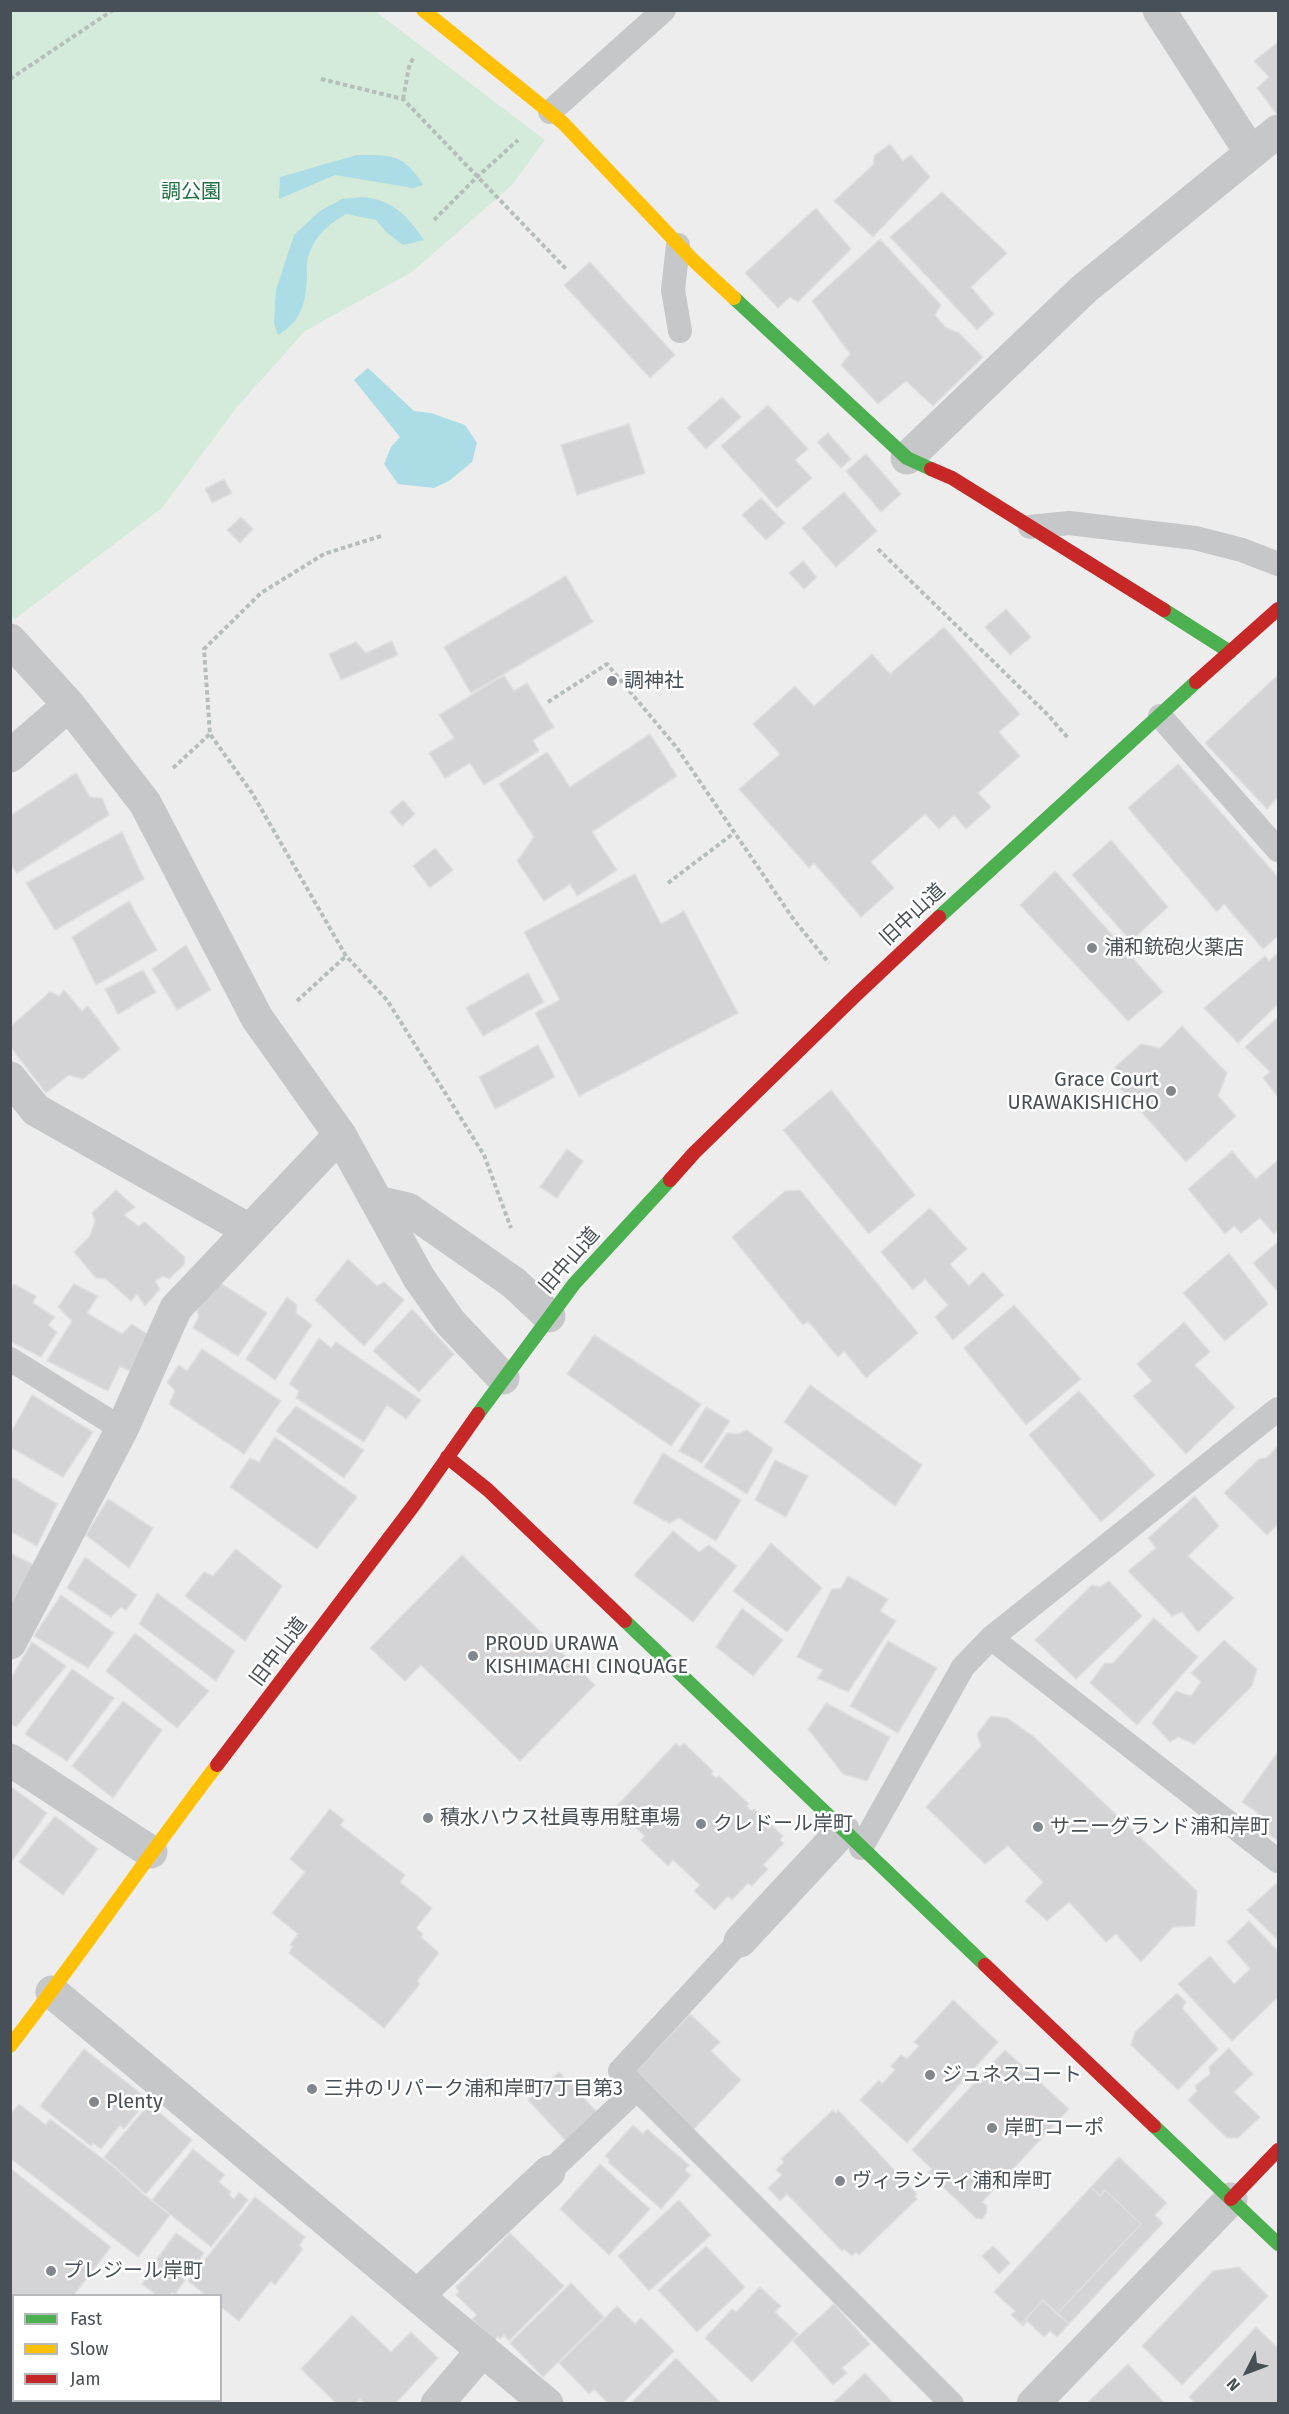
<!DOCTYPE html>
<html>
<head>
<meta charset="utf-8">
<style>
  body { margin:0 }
  #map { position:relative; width:1289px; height:2414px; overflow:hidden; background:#eeeded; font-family:"Fira Sans",sans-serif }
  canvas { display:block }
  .frame { position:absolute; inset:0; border:12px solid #475057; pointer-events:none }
  .legend { position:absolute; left:12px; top:2294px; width:210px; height:108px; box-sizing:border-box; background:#fff; border:2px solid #b5b9bc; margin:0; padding:8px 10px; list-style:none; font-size:18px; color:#475057 }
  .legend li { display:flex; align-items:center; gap:12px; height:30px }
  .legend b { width:30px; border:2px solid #b5b9bc }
  .north { position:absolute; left:1217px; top:2342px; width:60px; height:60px; -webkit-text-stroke:4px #fff; paint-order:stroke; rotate:228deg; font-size:16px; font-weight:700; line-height:24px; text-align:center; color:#475057 }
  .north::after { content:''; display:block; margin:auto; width:21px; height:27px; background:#475057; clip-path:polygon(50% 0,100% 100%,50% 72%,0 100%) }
</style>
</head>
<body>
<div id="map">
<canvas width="1289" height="2414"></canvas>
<div class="frame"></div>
<ul class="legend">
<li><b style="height:8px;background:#4caf50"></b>Fast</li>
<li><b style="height:8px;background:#ffc107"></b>Slow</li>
<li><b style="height:8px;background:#c62828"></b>Jam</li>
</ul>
<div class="north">N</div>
</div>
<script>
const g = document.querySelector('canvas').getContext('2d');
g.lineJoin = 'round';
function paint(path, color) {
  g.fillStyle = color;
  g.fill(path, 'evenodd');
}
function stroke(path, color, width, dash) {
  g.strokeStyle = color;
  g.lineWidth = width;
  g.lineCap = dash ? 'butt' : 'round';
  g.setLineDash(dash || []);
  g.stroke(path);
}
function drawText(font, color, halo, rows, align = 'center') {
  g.font = font + ' "Fira Sans","Noto Sans JP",sans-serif';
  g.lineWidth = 5;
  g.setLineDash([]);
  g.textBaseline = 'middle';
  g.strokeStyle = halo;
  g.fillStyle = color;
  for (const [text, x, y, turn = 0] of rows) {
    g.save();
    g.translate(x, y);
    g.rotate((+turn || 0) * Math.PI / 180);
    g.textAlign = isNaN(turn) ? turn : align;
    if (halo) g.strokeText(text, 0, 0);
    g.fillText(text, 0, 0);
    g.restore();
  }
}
paint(new Path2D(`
  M10 11H375L545 140 512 185 412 272 305 331 237 407 162 508 15 619 10 615Z`), '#d4ebdb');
paint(new Path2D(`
  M357 155C392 155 404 154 423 185L413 188 335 175 279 199 280 177Z
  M363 197C394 200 408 217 424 240L403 245 386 232 376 220 346 214C329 224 313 237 308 258 306 263 307 271 307 276 306 302 302 321 278 335L274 323 276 290 294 235 320 211 342 199Z
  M368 368 414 411 431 413 465 425 477 443 472 462 449 481 434 488 398 484 384 464 391 447 400 437 354 380Z`), '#acdce5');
const building = new Path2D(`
  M1278 42V116L1257 88 1269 77 1254 61Z
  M890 144 903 161 911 155 930 177 873 237 834 201 873 165 874 156Z
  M942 192 1007 253 971 287 994 314 977 330 890 237Z
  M816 208 851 249 798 302 790 297 778 308 745 273Z
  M880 239 941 305 935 315 945 327 959 333 983 357 933 406 906 381 878 404 841 365 850 354 812 301Z
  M590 262 675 355 650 378 564 285Z
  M722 397 741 417 706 449 687 428Z
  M768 405 808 449 795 460 812 478 777 508 721 446Z
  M629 424 645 473 577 495 561 445Z
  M828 433 851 459 841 468 817 442Z
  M866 454 901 494 881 512 846 471Z
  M224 479 232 493 212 503 205 489Z
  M844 492 877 531 836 567 802 528Z
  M761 498 785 523 766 540 742 515Z
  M241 517 253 529 240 543 227 530Z
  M803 561 817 577 804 589 789 573Z
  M566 576 593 622 471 693 444 647Z
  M1006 609 1031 637 1010 655 985 627Z
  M944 627 1020 714 999 732 1020 756 978 793 991 807 966 829 954 815 939 829 925 814 871 862 894 888 861 917 814 863 809 868 739 789 780 754 753 724 795 686 814 706 872 654 890 674Z
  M392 641 398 655 341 680 329 654 356 642 366 653Z
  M504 675 514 691 527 683 554 727 533 740 539 751 484 785 470 763 445 778 429 753 454 738 439 715Z
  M1278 675V797L1267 809 1205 743Z
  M650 734 677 776 592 832 617 870 577 896 570 884 544 901 517 861 534 837 499 784 547 752 570 787Z
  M1178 764 1278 877V936L1263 949 1224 904 1217 912 1128 808Z
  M76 773 90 797 102 798 109 815 17 873 10 863V812L13 814Z
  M403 800 415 814 402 826 390 812Z
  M122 832 144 879 55 930 26 883Z
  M1111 840 1168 907 1131 941 1072 875Z
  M435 848 453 870 430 888 413 866Z
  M1055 871 1163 992 1128 1021 1020 905Z
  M635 874 661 924 684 911 738 1013 579 1096 535 1013 560 1000 524 932Z
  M129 901 157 950 96 985 72 937Z
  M186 945 211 990 177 1010 152 969Z
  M1278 953V1004L1238 1043 1204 1008 1265 956 1269 961Z
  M143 970 156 992 118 1014 105 989Z
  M528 973 544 1002 483 1036 466 1008Z
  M64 990 82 1011 88 1006 120 1049 83 1079 69 1075 46 1093 10 1046V1027L50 992 59 996Z
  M1278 1017V1097L1263 1078 1270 1072 1245 1047Z
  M1182 1026 1227 1073 1218 1096 1236 1116 1186 1162 1119 1087 1115 1067 1141 1044 1160 1048Z
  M538 1045 555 1077 495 1109 479 1077Z
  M831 1090 915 1195 869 1234 783 1130Z
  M567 1149 583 1161 557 1198 540 1187Z
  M1232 1151 1256 1179 1278 1160V1230L1274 1234 1260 1218 1241 1233 1234 1226 1225 1234 1188 1189Z
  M116 1190 135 1207 124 1215 138 1226 145 1222 185 1257 184 1265 169 1279 163 1276 155 1281 160 1289 145 1306 137 1294 131 1301 106 1279 96 1278 74 1252 90 1236 95 1221 92 1213Z
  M800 1190 918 1333 866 1378 844 1351 838 1357 808 1321 803 1325 732 1237 785 1191Z
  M930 1208 967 1249 950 1264 969 1286 983 1272 1004 1295 953 1340 935 1317 948 1305 925 1279 913 1290 881 1252Z
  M1278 1242V1292L1253 1263Z
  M1229 1253 1268 1304 1225 1341 1183 1293Z
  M348 1259 377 1286 384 1282 404 1300 364 1346 315 1300Z
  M217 1281 267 1313 238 1356 193 1328 199 1317 197 1310Z
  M14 1284 36 1296 33 1303 55 1317 48 1325 57 1332 41 1357 10 1341V1290Z
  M74 1284 98 1296 87 1313 122 1334 132 1324 147 1334 130 1371 120 1366 108 1391 47 1361 72 1321 58 1307Z
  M287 1297 297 1305 296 1313 312 1325 275 1380 246 1359Z
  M1014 1305 1081 1379 1026 1425 964 1348Z
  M412 1309 454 1354 419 1392 373 1351Z
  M1184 1322 1210 1352 1195 1365 1235 1407 1186 1454 1133 1396 1152 1381 1137 1364Z
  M594 1335 701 1404 671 1446 567 1374Z
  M319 1338 331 1348 336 1342 421 1400 406 1419 387 1405 364 1442 296 1398 299 1391 289 1384Z
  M202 1349 281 1401 244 1454 169 1404 175 1391 167 1382 179 1365 187 1371Z
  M810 1385 922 1465 895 1506 784 1422Z
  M1079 1391 1155 1475 1101 1522 1029 1435Z
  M32 1395 93 1432 63 1477 10 1447V1434Z
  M296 1406 364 1450 344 1478 276 1431Z
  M706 1407 730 1421 702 1463 679 1451Z
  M747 1430 773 1449 747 1494 704 1467 727 1433 739 1434Z
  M275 1437 357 1497 317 1549 230 1487 250 1458 259 1462Z
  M1278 1446V1524L1267 1535 1224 1493 1259 1459 1266 1458Z
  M663 1453 741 1500 716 1541 679 1518 669 1523 633 1503Z
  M775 1460 808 1476 786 1517 755 1500Z
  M10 1476 57 1504 37 1546 10 1531Z
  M1195 1496 1219 1526 1188 1556 1234 1598 1198 1632 1182 1612 1172 1616 1128 1571 1156 1548 1148 1538Z
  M108 1499 153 1528 129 1568 86 1535Z
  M673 1531 699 1552 709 1545 737 1566 693 1622 634 1575Z
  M771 1543 822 1588 787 1632 733 1591Z
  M236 1549 282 1586 245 1641 185 1596 204 1572 213 1576Z
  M10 1553 34 1565 10 1608Z
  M462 1555 595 1685 520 1761 421 1665 405 1681 370 1648Z
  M85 1557 137 1595 126 1610 121 1607 111 1617 67 1588Z
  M848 1576 888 1599 880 1611 896 1621 848 1692 817 1678 823 1670 797 1657 832 1589 841 1588Z
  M1109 1581 1142 1616 1076 1679 1035 1640 1092 1585 1100 1587Z
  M157 1593 235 1651 216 1681 139 1624Z
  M61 1595 114 1633 88 1668 34 1636Z
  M742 1608 783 1640 753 1676 716 1647Z
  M1154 1618 1198 1657 1137 1725 1090 1683 1105 1663H1113Z
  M135 1633 209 1691 177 1728 106 1671Z
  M1224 1640 1257 1669 1252 1686 1194 1744 1178 1737 1170 1742 1152 1723 1176 1691 1191 1696 1201 1682 1191 1673Z
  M888 1641 937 1668 898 1733 850 1706Z
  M32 1642 66 1666 16 1727 10 1723V1680Z
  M72 1669 114 1698 67 1761 25 1734Z
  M123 1701 162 1730 113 1798 72 1766Z
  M826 1703 890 1737 867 1781 843 1774 808 1729Z
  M991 1716 1007 1718 1033 1736 1197 1891 1195 1926 1173 1927 1141 1962 1116 1934 1106 1942 1069 1902 1047 1921 1025 1901 1043 1882 1008 1846 985 1864 926 1807 981 1746 977 1734Z
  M676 1743 680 1747 684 1743 713 1771 711 1774 716 1778 719 1776 749 1804 746 1806 752 1811 754 1809 783 1836 780 1840 784 1843 763 1865 768 1869 752 1886 748 1883 732 1900 728 1896 715 1910 694 1891 700 1885 673 1860 668 1866 641 1840 645 1836 615 1808Z
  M1278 1752V1841L1252 1822 1258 1813 1242 1802Z
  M10 1786 47 1813 12 1861 10 1859Z
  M330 1809 344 1820 340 1825 405 1875 400 1882 432 1908 416 1928 423 1934 421 1937 439 1953 417 1981 420 1984 384 2028 289 1953 293 1947 290 1945 298 1934 272 1913 305 1872 290 1859Z
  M55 1816 98 1849 63 1895 19 1862Z
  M1278 1882V1940L1247 1910Z
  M1249 1921 1278 1951V1997L1232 2041 1178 1984 1210 1956 1234 1984 1250 1969 1227 1942Z
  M1177 1993 1186 2002 1182 2008 1218 2049 1178 2090 1131 2045 1135 2032Z
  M953 2000 998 2042 907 2143 860 2100 879 2080 882 2084 895 2070 891 2066 901 2055 907 2059 919 2046 914 2042Z
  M690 2014 720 2042 711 2051 741 2080 693 2130 634 2073Z
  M1229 2048 1253 2074 1234 2092 1260 2117 1238 2138H1227L1188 2100 1197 2091 1195 2086 1210 2074 1209 2067Z
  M84 2049 148 2099 124 2129 120 2125 101 2149 93 2143 91 2146 40 2106Z
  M1005 2050 1069 2109 982 2202 987 2206 986 2214 982 2219 976 2218 928 2173 932 2169 912 2150Z
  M559 2072 599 2114 568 2143 528 2100Z
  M19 2104 46 2125 50 2119 115 2168 143 2194 170 2215 138 2257 10 2158V2115Z
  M149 2104 192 2140 146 2194 104 2157Z
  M833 2110 836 2113 838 2110 917 2194 915 2196 917 2199 859 2255 856 2252 852 2256 844 2249 842 2251 787 2194 780 2201 768 2188 782 2175 776 2170 784 2162 781 2159Z
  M633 2125 643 2134 647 2129 689 2165 685 2170 691 2175 661 2209 608 2162 610 2160 605 2156Z
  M193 2149 225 2175 219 2182 231 2192 229 2195 234 2199 239 2192 248 2200 211 2247 152 2200Z
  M1119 2157 1167 2203 1155 2215 1163 2223 1069 2324 1057 2314 1141 2224 1105 2190 1100 2196 1091 2187Z
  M600 2164 650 2209 609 2255 560 2209Z
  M10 2168 111 2247 73 2296H14V2331L10 2329Z
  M1091 2187 1100 2196 1105 2190 1141 2224 1057 2314 1043 2300 1021 2324 1011 2315 1015 2311 994 2292Z
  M255 2197 305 2237 299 2245 303 2249 275 2285 271 2281 239 2321 220 2306V2296H207L188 2281Z
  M679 2200 711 2235 649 2291 618 2256Z
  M176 2233 204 2253 175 2294 172 2292 169 2296H158L142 2284 148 2276 145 2275Z
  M510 2233 564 2286 509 2341 504 2335 500 2339 498 2336 494 2341 472 2319 477 2315 456 2295 459 2291 456 2287Z
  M706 2246 745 2287 697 2332 658 2290Z
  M993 2246 1010 2263 999 2274 982 2256Z
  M1239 2267 1268 2296 1182 2385 1142 2346 1213 2271Z
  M571 2283 604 2317 543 2377 510 2343Z
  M760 2287 781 2306 775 2312 798 2334 752 2382 705 2338 732 2309 736 2312Z
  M1043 2300 1069 2324 1057 2337 1050 2331 1044 2337 1027 2321 1023 2326 1021 2324Z
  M834 2304 870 2344 842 2368 847 2373 833 2385 793 2341Z
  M617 2306 635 2324 641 2318 674 2351 622 2404H609L594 2389 589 2394 559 2363Z
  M352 2315 391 2352 411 2332 438 2358 395 2404H365L360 2399 355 2404H337L301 2369Z
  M1256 2327 1278 2348V2404H1196L1189 2397Z
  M676 2358 720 2402 630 2404Z
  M1128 2364 1165 2404H1086Z
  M865 2373 894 2404H832Z`);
paint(building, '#d4d4d6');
stroke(building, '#dfdfe0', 1.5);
stroke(new Path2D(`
  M10 79 113 10
  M321 79 403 99 567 270
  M403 99 409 67 414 56
  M434 220 478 176 518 140
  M381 536 324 554 261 593 204 649 210 734 252 793 346 956 387 1000 484 1155 511 1228
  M878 549 1048 715 1069 739
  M548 702 607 664 677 748 794 920 829 963
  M173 768 210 734
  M668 883 734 833
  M297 1001 346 956`), '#b5bebb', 4, [4.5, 3]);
stroke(new Path2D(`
  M550 112 664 10
  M678 245 673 290 680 331
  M1030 527 1069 523 1195 538 1242 550 1278 564
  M1160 716 1278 850
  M10 1359 122 1429
  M991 1638 1278 1861
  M861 1848 963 1667 991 1638 1278 1409
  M637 2089 952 2404
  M549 2172 637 2089 620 2071 740 1941`), '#c5c7c8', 24);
stroke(new Path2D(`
  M1159 10 1251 153
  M907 458 1084 289 1278 131
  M10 640 69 705 145 803 257 1018 340 1135 419 1278 450 1322 503 1378
  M10 756 69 705
  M10 1078 36 1110 249 1230
  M377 1202 408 1209 514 1283 549 1316
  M10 1643 122 1429 176 1308 340 1135
  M10 1760 151 1852
  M740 1941 843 1830
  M52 1992 547 2404
  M418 2295 549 2172
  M437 2404 483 2350
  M1033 2404 1231 2199`), '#c5c7c8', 33);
stroke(new Path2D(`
  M734 298 907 458 931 469
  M1164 610 1230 652
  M939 917 1196 682
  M478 1414 574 1284 670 1180
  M625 1621 985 1965
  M1154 2126 1278 2244`), '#4caf50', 14);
stroke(new Path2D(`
  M423 10 563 123 693 260 734 298
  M10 2046C81 1954 146 1858 217 1765`), '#ffc107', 14);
stroke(new Path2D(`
  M931 469 952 478 1164 610
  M1196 682 1278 609
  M670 1180 694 1153 855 996 939 917
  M447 1457 488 1490 625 1621
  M217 1765 414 1505 478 1414
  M985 1965 1154 2126
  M1231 2199 1278 2150`), '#c62828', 14);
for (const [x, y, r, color] of [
  [612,681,6,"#81878c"],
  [1092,948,6,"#81878c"],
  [1171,1091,6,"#81878c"],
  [473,1656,6,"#81878c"],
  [428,1818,6,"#81878c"],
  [701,1824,6,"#81878c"],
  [1038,1827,6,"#81878c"],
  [930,2075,6,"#81878c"],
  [312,2089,6,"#81878c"],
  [94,2102,6,"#81878c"],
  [992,2128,6,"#81878c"],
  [840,2181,6,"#81878c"],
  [51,2271,6,"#81878c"]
]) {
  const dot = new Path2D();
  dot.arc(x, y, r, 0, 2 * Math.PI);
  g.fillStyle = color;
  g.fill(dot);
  stroke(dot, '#fff', 2);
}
drawText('20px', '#207043', '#fff', [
  ["調公園",191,192]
]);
drawText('20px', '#475057', '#fff', [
  ["調神社",624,681],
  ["浦和銃砲火薬店",1104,948],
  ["Grace Court",1159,1080,"right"],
  ["URAWAKISHICHO",1159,1103,"right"],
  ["PROUD URAWA",485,1644],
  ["KISHIMACHI CINQUAGE",485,1667],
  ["積水ハウス社員専用駐車場",440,1818],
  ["クレドール岸町",713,1824],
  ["サニーグランド浦和岸町",1050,1827],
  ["ジュネスコート",942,2075],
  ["三井のリパーク浦和岸町7丁目第3",324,2089],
  ["Plenty",106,2102],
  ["岸町コーポ",1004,2128],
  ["ヴィラシティ浦和岸町",852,2181],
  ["プレジール岸町",63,2271]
], 'left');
drawText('20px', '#475057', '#fff', [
  ["旧中山道",913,915,-43],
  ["旧中山道",570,1261,-49],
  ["旧中山道",279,1652,-53]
]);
</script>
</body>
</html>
